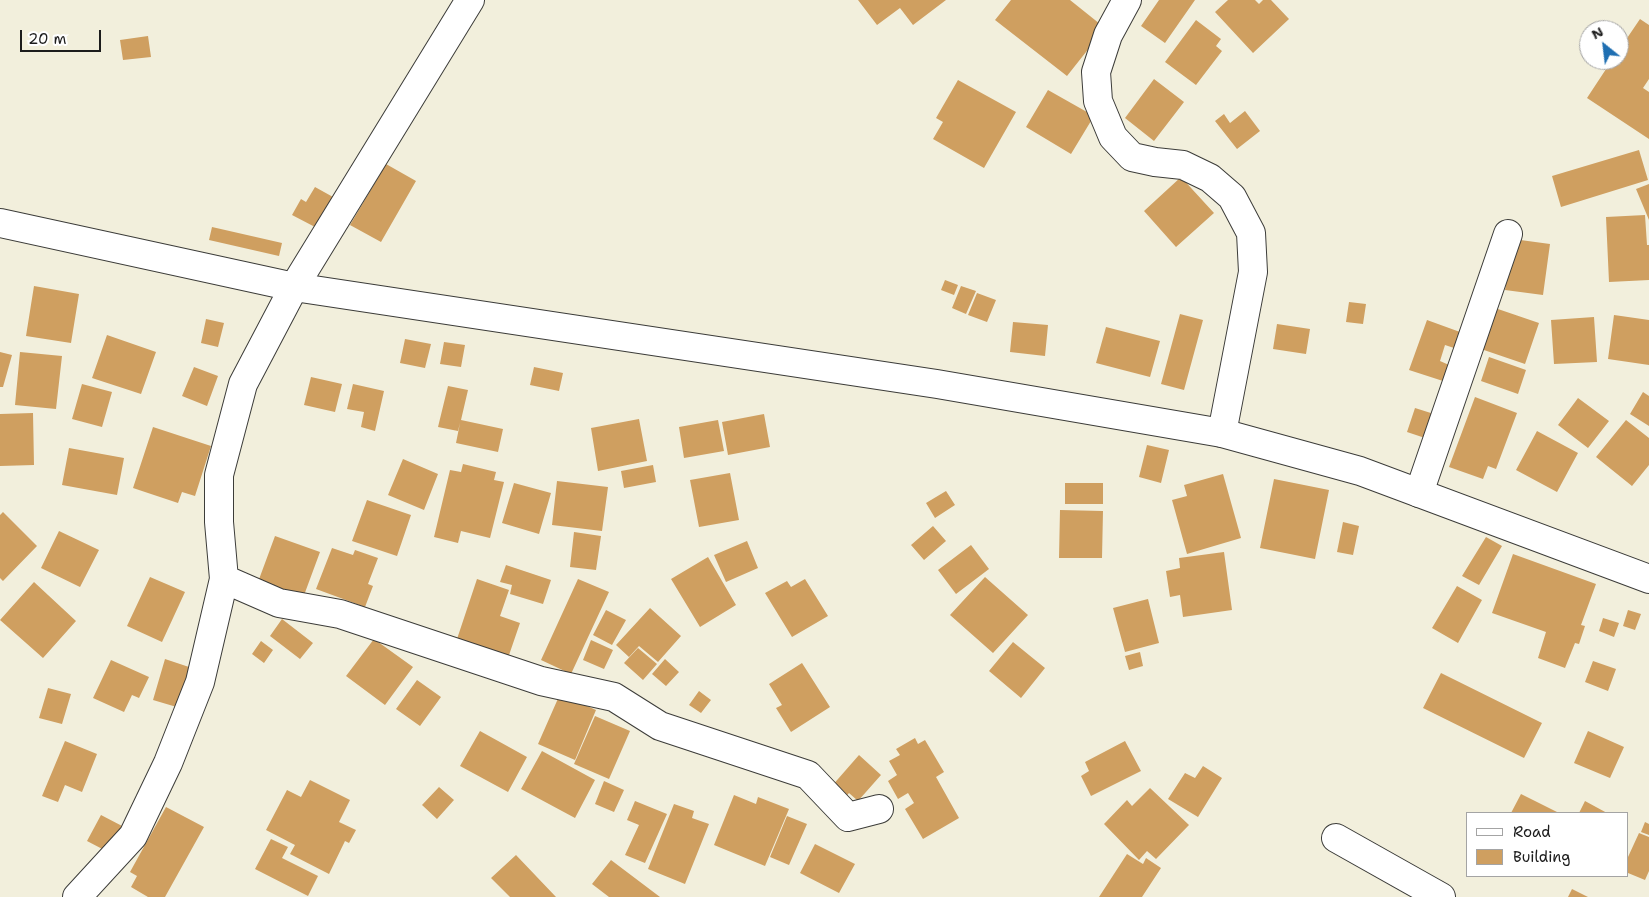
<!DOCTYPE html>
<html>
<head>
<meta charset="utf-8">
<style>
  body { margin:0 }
  #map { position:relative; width:1649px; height:897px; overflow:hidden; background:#f2efdc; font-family:"Shantell Sans",sans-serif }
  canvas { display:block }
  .legend { position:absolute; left:1466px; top:812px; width:162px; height:65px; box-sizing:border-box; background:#fff; border:1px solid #a4a4a4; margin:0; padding:6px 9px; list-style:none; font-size:15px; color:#1c1c1c }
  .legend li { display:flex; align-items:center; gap:10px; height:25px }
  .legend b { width:25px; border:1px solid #a4a4a4 }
  .north { position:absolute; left:1579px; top:20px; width:50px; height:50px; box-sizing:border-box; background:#fff; border:1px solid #a4a4a4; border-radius:50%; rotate:331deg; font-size:14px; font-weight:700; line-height:20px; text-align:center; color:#1c1c1c }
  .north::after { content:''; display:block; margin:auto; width:18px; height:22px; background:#1f6fb2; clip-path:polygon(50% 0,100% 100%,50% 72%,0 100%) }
  .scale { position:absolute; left:20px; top:30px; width:81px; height:22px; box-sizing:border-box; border:2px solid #1c1c1c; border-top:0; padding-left:6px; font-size:15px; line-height:18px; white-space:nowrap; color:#1c1c1c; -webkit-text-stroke:4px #fff; paint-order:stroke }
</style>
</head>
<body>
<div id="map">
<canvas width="1649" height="897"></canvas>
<ul class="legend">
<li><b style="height:6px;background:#fff"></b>Road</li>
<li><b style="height:14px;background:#cf9f60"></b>Building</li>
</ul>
<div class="north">N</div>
<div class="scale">20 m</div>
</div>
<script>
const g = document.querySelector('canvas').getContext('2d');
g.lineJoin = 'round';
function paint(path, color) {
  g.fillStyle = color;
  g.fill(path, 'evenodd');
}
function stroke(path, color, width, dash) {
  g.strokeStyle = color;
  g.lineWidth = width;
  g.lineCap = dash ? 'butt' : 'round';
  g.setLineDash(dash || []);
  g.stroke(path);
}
paint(new Path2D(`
  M858 0H946L913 25 900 8 877 25Z
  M1011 0H1070L1105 28 1067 76 995 20Z
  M1159 0H1195L1165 43 1141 26Z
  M1228 0H1255L1259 4 1263 0H1271L1289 19 1253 53 1215 12Z
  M1640 19 1649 25V79L1643 88 1649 92V139L1587 98 1612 60H1619V50Z
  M1196 20 1221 39 1216 46 1222 51 1196 85 1165 62Z
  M148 36 151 57 123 60 120 40Z
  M1154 79 1184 102 1154 141 1125 118Z
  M958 80 1016 112 984 168 933 139 943 122 936 118Z
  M1048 90 1094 116 1071 154 1026 127Z
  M1245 111 1260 131 1237 149 1215 121 1224 114 1230 123Z
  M1639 150 1648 180 1561 207 1552 176Z
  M386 164 416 181 381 242 350 225Z
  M1181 177 1214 213 1176 247 1144 211Z
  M1649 184V220L1636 189Z
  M315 187 333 197 315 227 292 215 301 199 306 202Z
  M1645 215 1647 245H1649V280L1609 282 1606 217Z
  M212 227 282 243 279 256 209 240Z
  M1513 239 1550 244 1543 295 1505 290Z
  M945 280 958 285 954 295 941 290Z
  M34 286 79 294 71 343 26 336Z
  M961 286 976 291 966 314 952 308Z
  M977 293 996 300 987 322 968 315Z
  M1349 302 1366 304 1363 324 1346 322Z
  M1495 308 1539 323 1525 364 1481 349Z
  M1180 314 1203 320 1184 390 1161 384Z
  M1614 315 1649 320V365L1608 359Z
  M1594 317 1597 362 1554 364 1551 320Z
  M206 319 224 323 218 347 201 343Z
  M1427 320 1460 332 1454 348 1445 345 1440 361 1449 365 1443 381 1409 370Z
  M1013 322 1048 325 1045 356 1010 352Z
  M1277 324 1310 329 1306 354 1273 349Z
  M1106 327 1160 341 1150 377 1096 363Z
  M107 335 156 352 141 394 92 378Z
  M405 339 431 344 425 368 400 363Z
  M444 342 465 345 461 367 440 364Z
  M0 352 12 355 3 387H0Z
  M20 352 62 356 56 409 15 405Z
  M1489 357 1526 370 1518 394 1481 381Z
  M194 367 218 376 207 406 182 396Z
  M534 367 563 373 559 391 530 385Z
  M311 377 342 384 335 412 304 405Z
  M82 384 112 392 102 427 72 419Z
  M353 384 384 391 375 431 361 427 364 412 347 409Z
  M448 386 468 390 461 420 503 429 498 452 456 443 460 423 458 431 438 427Z
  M1643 392 1649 396V426L1630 414Z
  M1475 397 1517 413 1496 469 1488 466 1483 479 1449 467Z
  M1578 398 1609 421 1588 448 1558 425Z
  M1415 408 1434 414 1425 438 1407 432Z
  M33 413 34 465 0 466V414Z
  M764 414 770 447 728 455 722 422Z
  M639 419 647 461 598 471 591 428Z
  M718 420 724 451 684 458 679 427Z
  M1626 420 1649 438V465L1632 486 1596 457Z
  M153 427 211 446 195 496 182 492 178 503 133 488Z
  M1537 431 1578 453 1557 492 1516 470Z
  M1147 445 1169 450 1161 483 1139 477Z
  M69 448 124 458 117 495 62 485Z
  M403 459 438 474 424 510 388 495Z
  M463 464 496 472 494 480 504 482 490 538 461 531 458 543 434 537 450 470 461 472Z
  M653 465 656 482 624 488 621 471Z
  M730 473 739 520 699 527 690 480Z
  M1223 474 1241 538 1187 554 1172 500 1187 496 1184 485Z
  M1274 479 1329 490 1315 559 1260 548Z
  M557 481 608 487 602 531 552 525Z
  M514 483 551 493 539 534 502 523Z
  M1065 483H1103V504H1065Z
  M946 491 955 505 935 518 926 503Z
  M367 500 411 515 397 556 352 541Z
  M1060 510 1103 511 1102 558H1059Z
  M3 512 37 546 3 581 0 578V515Z
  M1343 522 1359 526 1353 555 1337 552Z
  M933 526 946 541 924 560 911 545Z
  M59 531 99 550 80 587 41 568Z
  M574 532 601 536 596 570 570 567Z
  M275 536 320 552 303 598 258 582Z
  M1486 537 1502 546 1479 585 1462 576Z
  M747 541 758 568 726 582 714 555Z
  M971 545 989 569 956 594 938 570Z
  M332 548 353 555 355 550 378 558 368 584 373 586 365 607 316 589Z
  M1224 552 1232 610 1183 617 1180 595 1170 597 1166 571 1180 568 1179 558Z
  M1513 554 1596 584 1581 625 1585 626 1579 644 1575 643 1565 668 1538 658 1546 632 1492 613Z
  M708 557 736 605 700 627 671 579Z
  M506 565 551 580 543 604 510 594 512 585 500 582Z
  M150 577 185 592 162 642 127 626Z
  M985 577 1028 615 993 653 950 615Z
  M477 579 509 590 500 616 520 623 508 658 456 642Z
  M578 579 609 592 571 674 541 660Z
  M805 579 828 616 792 637 765 593 787 581 791 587Z
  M34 582 76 621 43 658 0 620Z
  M1457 586 1482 600 1458 643 1432 628Z
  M1148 599 1159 643 1125 652 1113 608Z
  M650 608 681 636 658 662 639 646 629 657 616 645Z
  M606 610 626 620 612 645 593 635Z
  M1628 610 1641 614 1635 630 1623 626Z
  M1603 618 1619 623 1614 637 1599 631Z
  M282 619 313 643 300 659 270 636Z
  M374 639 413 667 385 705 346 676Z
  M591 640 613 650 604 669 583 660Z
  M261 641 273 650 264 663 252 654Z
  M1013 642 1045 668 1021 698 989 671Z
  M638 648 657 664 643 680 624 663Z
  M1140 652 1143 666 1129 670 1125 656Z
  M165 659 192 668 180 708 153 700Z
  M665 659 679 672 666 686 652 674Z
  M111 660 149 677 139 698 132 695 124 712 93 698Z
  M1593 661 1616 669 1608 691 1585 682Z
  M802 663 830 707 791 732 776 708 782 705 769 684Z
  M1441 673 1542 723 1524 758 1423 708Z
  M417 680 441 697 420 726 396 709Z
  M48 688 71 694 62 724 39 718Z
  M699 691 711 700 701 713 689 705Z
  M560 694 596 710 575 760 538 744Z
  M595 716 630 731 609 779 574 764Z
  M480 731 527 757 508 792 460 766Z
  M1588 731 1624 747 1610 778 1574 763Z
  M915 738 918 744 925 740 944 772 936 777 959 818 923 839 905 809 914 803 908 793 898 799 888 781 897 775 889 761 900 755 896 749Z
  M65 741 97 754 82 792 65 785 58 802 42 796Z
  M1125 741 1141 771 1091 796 1081 776 1089 771 1085 762Z
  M542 751 595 780 575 818 521 789Z
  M859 755 881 775 858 801 849 793 844 799 831 787Z
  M1203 766 1222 778 1198 817 1168 799 1185 773 1195 778Z
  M310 780 350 800 339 822 356 830 349 843 345 841 329 874 290 854 295 845 266 830 287 790 301 797Z
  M604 781 624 790 614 812 595 804Z
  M439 787 454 800 437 819 422 805Z
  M1150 788 1189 825 1156 859 1147 851 1139 860 1104 824 1127 800 1132 806Z
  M1521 794 1559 813H1511Z
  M734 795 756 804 758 797 789 809 765 866 714 845Z
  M635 801 667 814 645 863 625 855 639 825 627 820Z
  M1585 801 1607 813H1579Z
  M674 804 694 811 692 818 709 824 685 884 648 869Z
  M166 807 204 827 165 897H148L131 887 137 876 130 872Z
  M101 815 124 827 110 853 87 841Z
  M787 816 807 824 789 865 770 857Z
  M1645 822 1649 824V835L1641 832Z
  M1639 833 1649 837V871L1645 880 1628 873V857Z
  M271 839 288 847 282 858 318 876 308 896 255 869Z
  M815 844 855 864 839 893 800 873Z
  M1127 854 1143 864 1146 858 1161 868 1142 897H1099Z
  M516 855 556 897H510L491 878Z
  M611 860 660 897H609L592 884Z
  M1572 889 1588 897H1568Z`), '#cf9f60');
const street = new Path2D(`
  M1127 0 1108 35 1096 72 1098 101 1113 137 1132 157 1155 162 1183 165 1210 178 1232 197 1251 233 1253 272 1222 433
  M1419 493 1508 234
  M224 579 279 603 340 614 541 681 614 697 660 726 808 775 848 817 879 809
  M1336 838 1441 897
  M77 897 133 836 168 763 200 682 224 579 219 522V475L243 384 294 287 470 0`);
const secondary = new Path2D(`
  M0 223 294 287 937 384 1222 433 1360 471 1649 579`);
stroke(street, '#3c3c39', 30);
stroke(secondary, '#3c3c39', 30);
stroke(street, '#fff', 28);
stroke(secondary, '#fff', 28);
</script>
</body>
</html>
